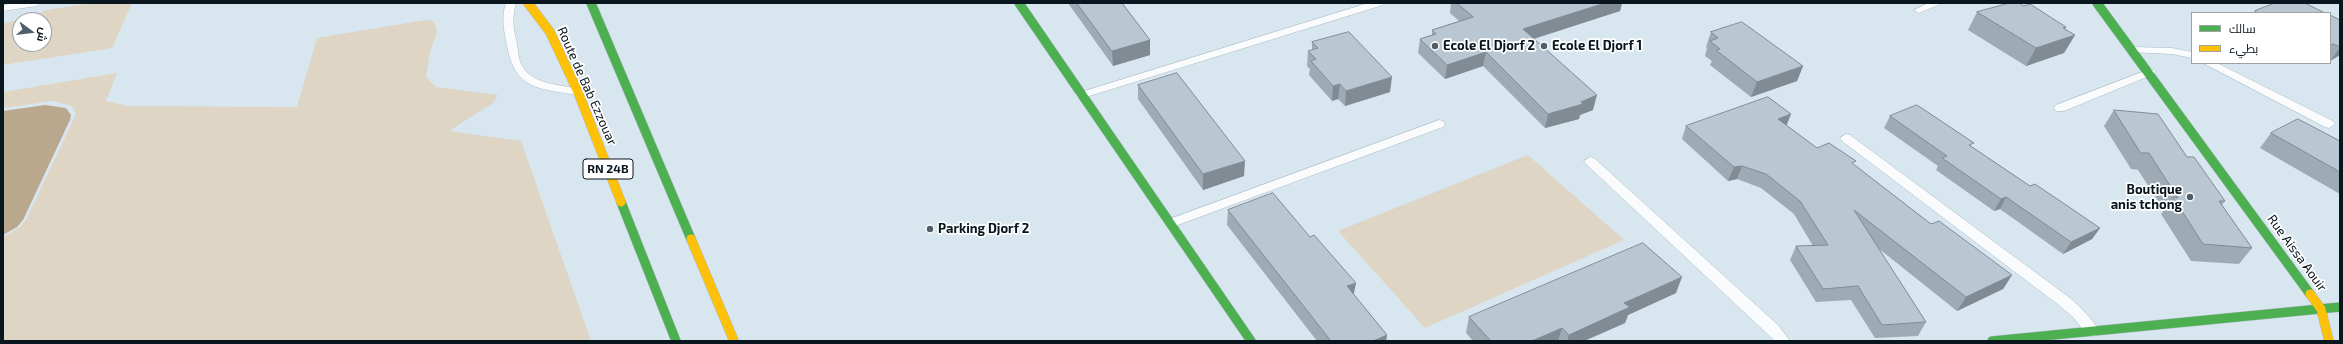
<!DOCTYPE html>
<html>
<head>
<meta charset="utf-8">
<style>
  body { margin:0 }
  #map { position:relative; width:2343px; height:344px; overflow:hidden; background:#d8e6f0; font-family:"Exo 2",Cairo,sans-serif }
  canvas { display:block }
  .frame { position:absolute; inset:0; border:4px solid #0a161e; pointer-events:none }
  .legend { position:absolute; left:2191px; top:12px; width:140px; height:52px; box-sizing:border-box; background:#fff; border:1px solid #9da2a5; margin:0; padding:5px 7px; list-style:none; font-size:12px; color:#0a161e }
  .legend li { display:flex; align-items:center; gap:8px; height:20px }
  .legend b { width:20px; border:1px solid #9da2a5 }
  .north { position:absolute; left:12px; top:12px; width:40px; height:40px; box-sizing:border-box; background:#fff; border:1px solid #9da2a5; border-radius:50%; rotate:105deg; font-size:11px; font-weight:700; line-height:16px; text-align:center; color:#0a161e }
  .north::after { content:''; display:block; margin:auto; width:14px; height:18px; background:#525f68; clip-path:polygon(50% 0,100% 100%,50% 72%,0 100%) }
</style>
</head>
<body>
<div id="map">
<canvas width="2343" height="344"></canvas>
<div class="frame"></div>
<ul class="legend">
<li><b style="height:5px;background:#4caf50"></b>سالك</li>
<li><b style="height:5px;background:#ffc107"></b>بطيء</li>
</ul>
<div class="north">ش</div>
</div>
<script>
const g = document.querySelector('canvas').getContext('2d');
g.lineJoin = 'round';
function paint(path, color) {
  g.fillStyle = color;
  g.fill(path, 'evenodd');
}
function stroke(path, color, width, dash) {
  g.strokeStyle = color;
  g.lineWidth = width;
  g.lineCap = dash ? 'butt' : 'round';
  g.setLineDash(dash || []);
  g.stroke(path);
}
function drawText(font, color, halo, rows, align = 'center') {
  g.font = font + ' "Exo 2",sans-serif';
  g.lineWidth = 3.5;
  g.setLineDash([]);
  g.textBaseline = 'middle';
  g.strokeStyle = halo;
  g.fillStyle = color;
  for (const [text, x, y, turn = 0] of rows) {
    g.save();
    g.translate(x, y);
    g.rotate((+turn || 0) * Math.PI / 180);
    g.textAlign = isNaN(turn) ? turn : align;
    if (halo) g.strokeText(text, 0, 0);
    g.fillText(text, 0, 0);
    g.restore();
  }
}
paint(new Path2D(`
  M95 3H132L112 48 3 65V24L51 9ZM20 20H44V44H20Z
  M426 20 434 21 437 32 430 52 426 77 436 87 498 95 493 103 449 131 521 141 591 341H3V237L20 227 26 220 76 114 72 106 53 101 3 108V92L117 73 106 101 128 106 297 107 317 38Z
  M1528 155 1624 240 1425 328 1338 231Z`), '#dfd5c4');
paint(new Path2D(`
  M45 105 66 108 71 115 70 120 23 220 17 227 3 235V111Z`), '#b9a88d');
const lane = new Path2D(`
  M16 3H42L37 6 3 11V5Z
  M506 3H516C512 17 513 29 517 43 518 50 518 57 521 64 532 86 562 84 582 90L584 92 582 94 578 95C540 89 515 90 507 46 504 31 501 18 506 3Z
  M1368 3H1384L1383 5 1086 97H1078L1076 95 1078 93Z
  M1928 3H1943L1919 13 1914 10Z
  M2133 47 2172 48 2192 52V58L2172 54 2129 52 2128 50Z
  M2203 63H2217L2333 121 2335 124 2329 128 2325 127Z
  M2150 69 2154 70 2155 72 2154 74 2064 111H2056L2054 108 2056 105Z
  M1439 120 1443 121 1445 124 1443 127 1175 226 1171 227 1165 223 1167 220Z
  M1846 134 1850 135 2070 298C2081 308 2092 318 2099 331L2097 335 2092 336 2087 335 2073 317 2060 306 1842 141 1840 138Z
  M1590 157 1594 158 1778 325 1790 341H1775L1586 164 1584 161Z`);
const fast = new Path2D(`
  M591 3 691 239
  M1019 3 1251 341
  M2097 3 2310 294
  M621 202 676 341
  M1992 341 2340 307`);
const slow = new Path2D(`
  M528 3 550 32 578 92 621 202
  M691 239 734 341
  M2310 294 2321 309 2329 341`);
stroke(lane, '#adb9c2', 1);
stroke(fast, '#adb9c2', 10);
stroke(slow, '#adb9c2', 10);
paint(lane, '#f9fbfd');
stroke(fast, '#4caf50', 9);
stroke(slow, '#ffc107', 9);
paint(new Path2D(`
  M1068 3H1122L1150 40V55L1113 66Z
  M1451 3H1622L1620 11 1534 39 1593 110 1580 115 1579 119 1545 128 1483 66 1445 79 1418 53 1420 39 1432 35V30L1459 21 1450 13Z
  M2023 6 2066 27 2065 29 2075 35 2064 53 2026 66 1968 30 1977 12Z
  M2330 15 2340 20V55L2330 61Z
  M1711 32 1803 66 1797 81 1751 97 1710 65 1712 61 1705 56 1707 48 1706 47Z
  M1312 42 1390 92 1345 106 1338 99 1332 101 1309 75 1310 69 1307 66 1308 51 1312 50Z
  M1138 85 1244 176 1203 190 1138 99Z
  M2114 110 2187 157 2225 201 2222 205 2252 248 2239 264 2191 261 2161 214 2164 210 2138 170 2131 169 2104 126Z
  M1791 114 1786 125 1817 148 1854 165 1931 224 2012 275 2003 289 1957 311 1878 248 1926 322 1918 336 1875 338 1851 300 1816 302 1790 260 1796 246H1813L1794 214 1761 188 1737 179 1728 181 1682 139 1686 126Z
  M1890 116 1972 147 2030 186 2100 228 2092 239 2063 254 2000 209 1994 211 1936 170 1938 166 1884 128Z
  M2271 133 2340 141V194L2260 148Z
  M1228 210 1354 295 1387 335 1386 341H1317L1227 225Z
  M1676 293 1628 315 1625 323 1584 341H1473L1466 333 1469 317Z`), '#9eabb5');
paint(new Path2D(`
  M1605 3H1622L1620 11 1520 43 1523 29Z
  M2066 27 2059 40 2075 35 2064 53 2026 66 2036 48 2063 28Z
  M1150 40V55L1113 66 1112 51Z
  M2340 48V55L2330 61Z
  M1486 52 1483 66 1445 79 1447 65Z
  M1803 66 1797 81 1751 97 1757 82Z
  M1392 77 1390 92 1345 106 1346 91Z
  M1340 84 1338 99 1332 101 1333 86Z
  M1597 95 1593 110 1580 115 1579 119 1545 128 1548 114Z
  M1791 114 1786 127 1778 119Z
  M1245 161 1244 176 1203 190V174Z
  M1742 166 1737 179 1728 181 1734 167Z
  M2006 197 2000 209 1994 211 2001 199Z
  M2100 228 2092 239 2063 254 2071 242Z
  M2012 275 2003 289 1957 311 1966 297Z
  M1682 277 1676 293 1628 315 1625 323 1584 341H1567L1569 335 1624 303Z
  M1356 283 1353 298 1347 286Z
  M1562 328 1558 341H1532Z
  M1387 335 1386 341H1373Z`), '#818b93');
const building = new Path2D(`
  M1077 3H1122L1150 40 1112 51Z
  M1457 3H1605L1523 29 1597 95 1581 102 1583 104 1548 114 1486 52 1447 65 1420 39 1436 34 1432 30 1473 17Z
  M2010 3H2019L2023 6 2030 4 2066 27 2063 28 2075 35 2036 48 1977 12Z
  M2275 3H2305L2325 13H2258L2255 11Z
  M2330 15 2340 20V47L2333 44 2330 46Z
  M1742 22 1803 66 1757 82 1716 50 1720 49 1710 41 1718 38 1711 32Z
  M1349 32 1392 77 1346 91 1340 84 1333 86 1311 61 1316 59 1308 51 1318 48 1312 42Z
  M1177 73 1245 161 1203 174 1138 85Z
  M1768 97 1791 114 1778 119 1817 148 1829 143 1856 161 1852 163 1931 224 1939 221 2012 275 1966 297 1854 210 1926 322 1882 325 1858 286 1823 289 1796 246 1828 245 1800 201 1766 174 1742 166 1734 167 1686 126Z
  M1917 105 1974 143 1969 145 2030 186 2035 184 2100 228 2071 242 2006 197 2001 199 1942 158 1947 156 1890 116Z
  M2114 110 2158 114 2187 157H2194L2225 201H2219L2252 248 2203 244 2173 197 2178 198 2149 153H2141Z
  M2298 119 2340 141V172L2271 133Z
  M1273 193 1310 237 1314 235 1356 283 1347 286 1387 335 1373 341H1331L1228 210Z
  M1643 243 1682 277 1624 303 1630 307 1569 335 1562 328 1532 341H1491L1469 317Z`);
paint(building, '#b8c7d2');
stroke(building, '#818b93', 1);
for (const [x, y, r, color] of [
  [1435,46,4,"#525f68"],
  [1544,46,4,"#525f68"],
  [2190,197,4,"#525f68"],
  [930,229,4,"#525f68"]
]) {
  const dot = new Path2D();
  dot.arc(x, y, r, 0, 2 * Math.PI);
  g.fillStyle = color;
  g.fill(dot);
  stroke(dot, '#fff', 1.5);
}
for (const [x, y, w] of [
  [608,169,50]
]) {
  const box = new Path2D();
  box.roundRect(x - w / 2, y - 10, w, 20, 3);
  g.fillStyle = '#fff';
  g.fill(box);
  stroke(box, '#0a161e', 1);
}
drawText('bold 12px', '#0a161e', null, [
  ["RN 24B",608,169]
]);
drawText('bold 13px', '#0a161e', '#fff', [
  ["Ecole El Djorf 2",1443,46],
  ["Ecole El Djorf 1",1552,46],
  ["Boutique",2182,190,"right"],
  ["anis tchong",2182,205,"right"],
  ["Parking Djorf 2",938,229]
], 'left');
drawText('13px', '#0a161e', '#fff', [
  ["Route de Bab Ezzouar",587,86,66],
  ["Rue Aissa Aouir",2297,253,54]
]);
</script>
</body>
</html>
